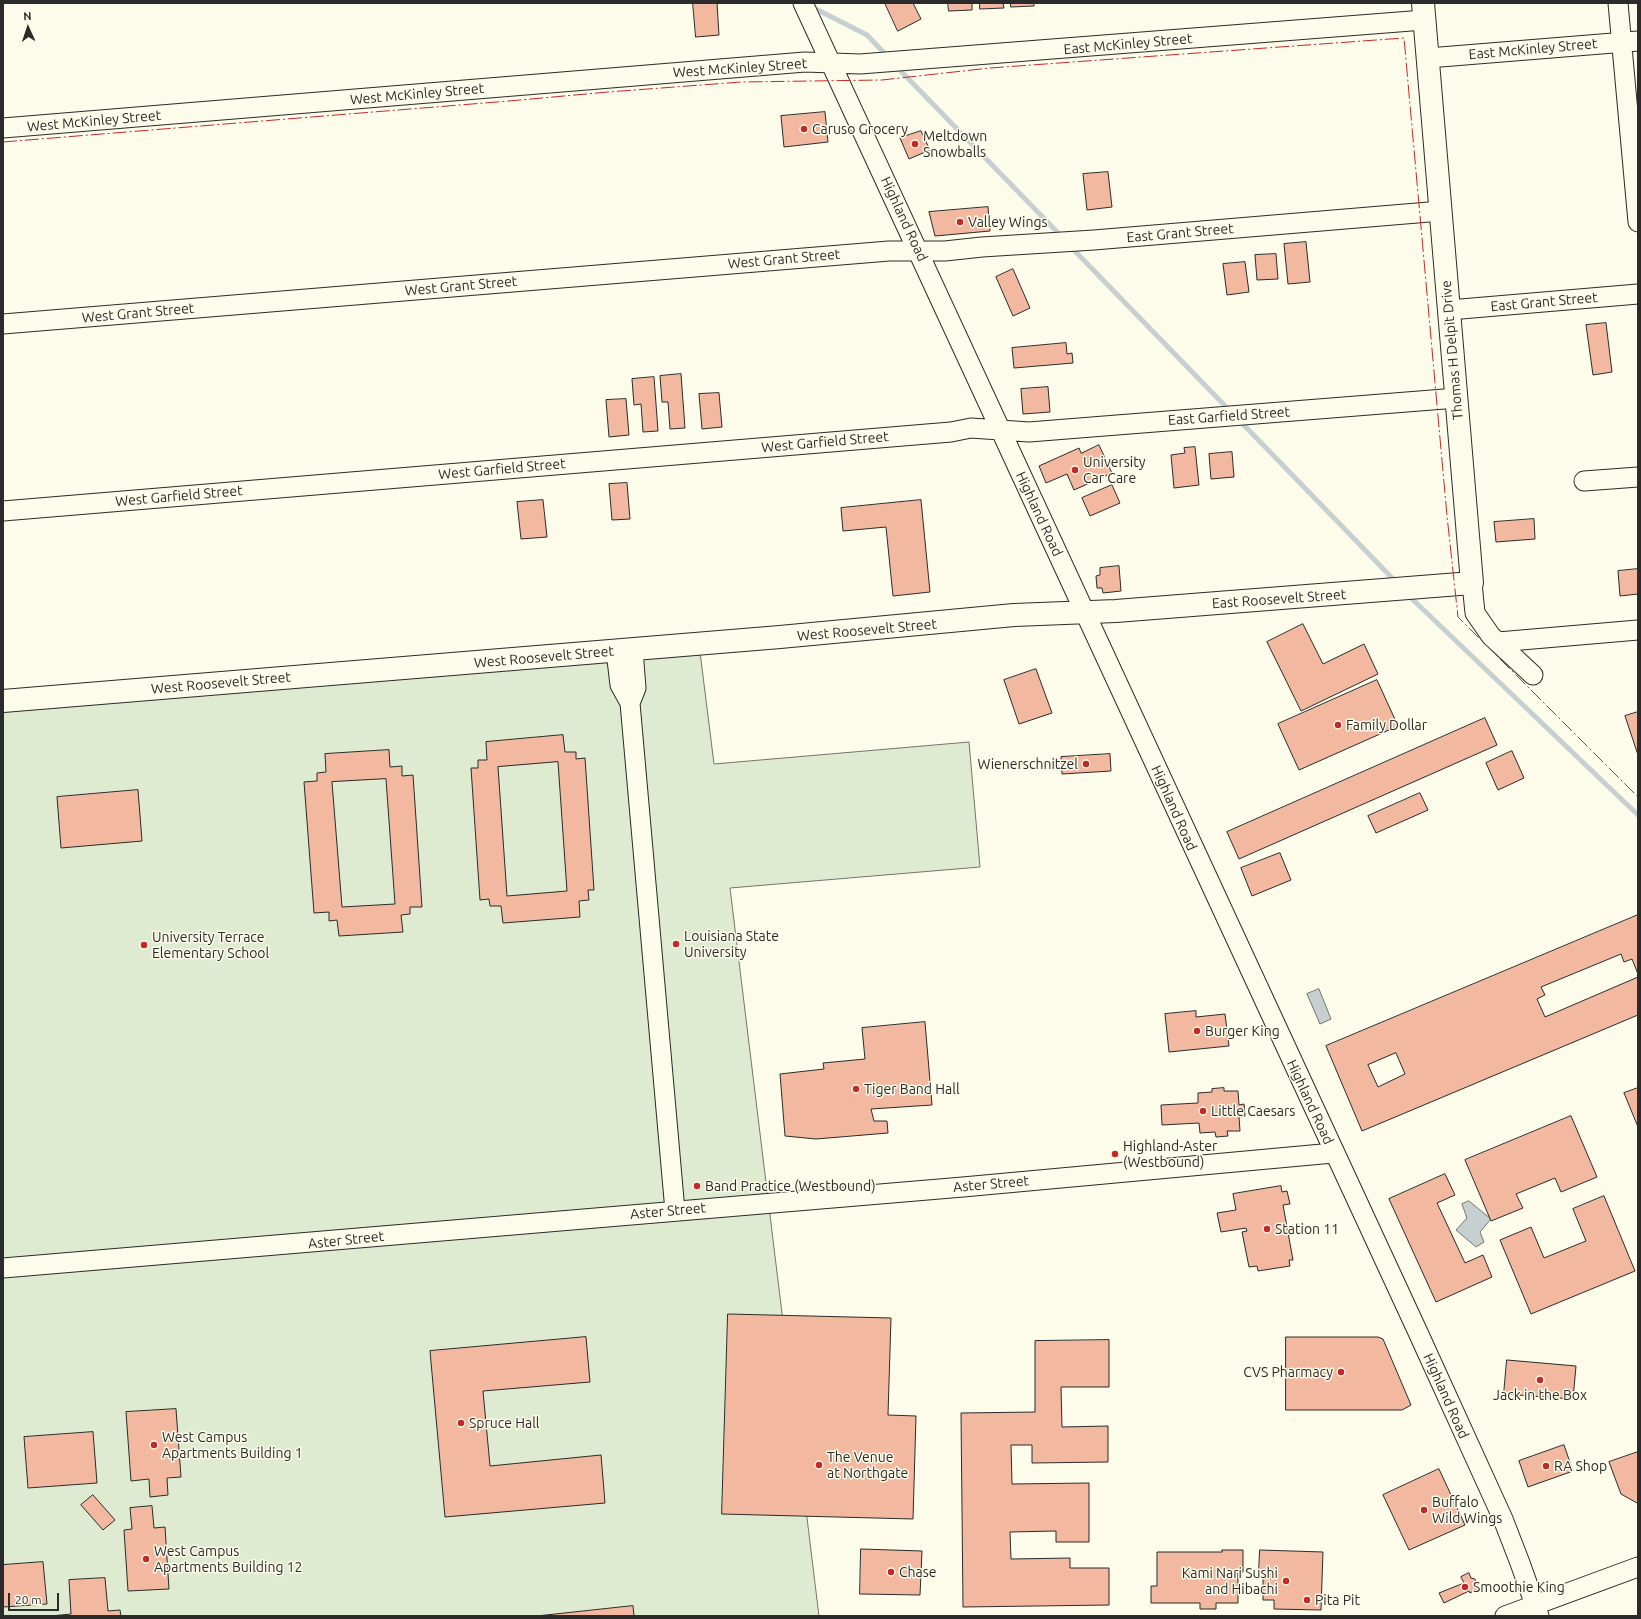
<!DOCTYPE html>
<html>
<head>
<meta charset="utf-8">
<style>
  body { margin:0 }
  #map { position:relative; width:1641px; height:1619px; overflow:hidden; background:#fdfbea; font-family:Ubuntu,sans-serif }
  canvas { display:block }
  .frame { position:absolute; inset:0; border:4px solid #2b2b2b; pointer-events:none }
  .north { position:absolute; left:8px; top:8px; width:40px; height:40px; -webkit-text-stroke:3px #fdfbea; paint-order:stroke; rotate:357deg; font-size:11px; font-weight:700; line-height:16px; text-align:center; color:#2b2b2b }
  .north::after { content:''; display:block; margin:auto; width:14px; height:18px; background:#2b2b2b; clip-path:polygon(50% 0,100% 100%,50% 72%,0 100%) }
  .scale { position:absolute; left:8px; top:1593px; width:51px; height:18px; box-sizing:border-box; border:2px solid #2b2b2b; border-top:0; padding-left:5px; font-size:12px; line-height:14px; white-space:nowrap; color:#2b2b2b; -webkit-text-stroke:3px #fdfbea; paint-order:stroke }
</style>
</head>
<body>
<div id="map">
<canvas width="1641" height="1619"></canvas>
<div class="frame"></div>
<div class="north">N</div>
<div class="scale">20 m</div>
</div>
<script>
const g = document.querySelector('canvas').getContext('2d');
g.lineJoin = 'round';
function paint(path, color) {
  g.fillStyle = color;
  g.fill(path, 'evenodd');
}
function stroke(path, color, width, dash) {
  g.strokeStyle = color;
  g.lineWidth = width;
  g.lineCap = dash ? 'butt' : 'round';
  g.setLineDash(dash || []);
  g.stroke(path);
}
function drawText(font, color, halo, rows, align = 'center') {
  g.font = font + ' Ubuntu,sans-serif';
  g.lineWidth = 3;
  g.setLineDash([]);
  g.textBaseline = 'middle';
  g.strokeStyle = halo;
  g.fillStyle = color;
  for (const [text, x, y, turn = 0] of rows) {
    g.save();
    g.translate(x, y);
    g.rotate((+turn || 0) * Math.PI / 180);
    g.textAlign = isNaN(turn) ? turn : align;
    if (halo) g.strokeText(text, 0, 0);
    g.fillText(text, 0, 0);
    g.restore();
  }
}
const green = new Path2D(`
  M699 644 714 764 969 742 980 867 730 888 819 1616H3V700Z`);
paint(green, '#deebd1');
stroke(green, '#74746e', 1);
const water = new Path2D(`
  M1319 989 1331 1019 1320 1024 1307 994Z
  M1469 1201 1491 1219 1480 1232 1484 1242 1476 1247 1456 1230 1467 1218 1462 1204Z`);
paint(water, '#c7d0d0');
stroke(water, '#74746e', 1);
stroke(new Path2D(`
  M810 6 867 35 888 57
  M896 66 1062 237
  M1071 247 1230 411
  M1238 419 1396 582
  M1408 595 1638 815`), '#c7d0d0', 5);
const building = new Path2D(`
  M693 3H717L719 35 696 37Z
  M885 3H913L921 19 898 31Z
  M948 3H972V10L949 11Z
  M980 3H1003L1004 8 980 9Z
  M1011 3H1034V6L1011 7Z
  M825 112 828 142 784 147 781 116Z
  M921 131 930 150 909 159 900 138Z
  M1108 172 1112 207 1087 210 1083 174Z
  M988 207 990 231 935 236 929 212Z
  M1306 242 1310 282 1288 284 1284 244Z
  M1276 254 1278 279 1257 280 1255 255Z
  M1245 262 1249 292 1227 295 1223 264Z
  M1013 269 1030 308 1013 316 996 277Z
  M1606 323 1612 372 1593 375 1586 325Z
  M1066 343 1067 354 1072 353 1073 363 1014 368 1012 348Z
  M681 374 685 428 670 429 668 402H662L660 376Z
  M654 377 658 431 643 432 641 404 634 405 632 379Z
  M1048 387 1050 412 1023 414 1021 389Z
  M719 393 722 427 702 429 699 394Z
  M626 399 629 435 609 437 606 400Z
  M1099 445 1112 473 1074 490 1067 474 1046 483 1039 466 1079 448 1081 453Z
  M1195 447 1199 485 1174 488 1171 455 1185 453 1184 448Z
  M1232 452 1234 477 1211 479 1209 454Z
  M627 483 630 519 612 520 609 484Z
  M1112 485 1120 503 1090 516 1082 498Z
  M543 500 547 537 521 539 517 502Z
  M921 500 930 592 893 596 886 527 843 531 841 508Z
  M1534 519 1535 539 1496 542 1494 522Z
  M1119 566 1121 591 1103 593 1102 588H1097L1096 576 1100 575V568Z
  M1638 569V594L1620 596 1618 571Z
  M1303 624 1323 664 1364 644 1378 674 1301 711 1267 642Z
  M1036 669 1052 713 1019 724 1004 680Z
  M1377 680 1398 726 1299 770 1278 724Z
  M1638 712V755L1625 716Z
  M1485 718 1497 745 1239 859 1227 832Z
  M563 735 565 752H576V759L585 758 594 890H588L589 900 579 901 580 917 503 923 501 906H490L489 899 480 900 471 768H478V760H487L486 742ZM558 762 567 891 507 896 498 767Z
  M389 750 390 767 402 766V776L413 775 422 907H410V914L401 915 403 932 339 936 337 920 329 921V912L314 913 304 782 317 781V773L326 772 325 754ZM386 779 395 904 342 907 332 782Z
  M1512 751 1524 778 1498 790 1486 763Z
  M1110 754 1111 771 1062 774 1061 757Z
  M138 790 142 841 61 848 57 797Z
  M1420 793 1428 810 1376 833 1368 816Z
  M1280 853 1291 880 1252 896 1241 868Z
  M1638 915V974L1632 959 1624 962 1621 954 1541 987 1545 995 1537 999 1545 1017 1638 977V1015L1362 1131 1326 1046ZM1396 1053 1405 1074 1378 1087 1368 1065Z
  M1196 1011V1017L1225 1014 1229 1046 1169 1052 1165 1014Z
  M925 1022 932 1105 871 1109 874 1121H887L888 1133 816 1139 785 1136 780 1074 824 1069 823 1063 865 1059 862 1028Z
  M1224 1088V1091H1238L1239 1105 1244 1104 1245 1116 1239 1117 1240 1131H1227L1228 1136 1216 1137 1215 1132 1200 1133 1199 1123 1162 1125 1161 1105 1198 1103V1093L1212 1092V1089Z
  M1638 1088V1127L1624 1093Z
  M1571 1116 1597 1177 1561 1192 1555 1178 1516 1194 1523 1208 1491 1221 1465 1160Z
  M1445 1174 1455 1195 1437 1203 1465 1263 1483 1255 1492 1277 1436 1302 1389 1199Z
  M1281 1186 1282 1192 1287 1191 1290 1204 1283 1205 1293 1260H1289L1290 1266 1258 1271 1257 1266 1249 1267 1242 1232 1247 1231 1246 1228 1221 1232 1217 1213 1236 1210 1233 1194Z
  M1604 1196 1635 1271 1531 1314 1500 1240 1531 1227 1544 1258 1586 1241 1573 1209Z
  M728 1314 891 1318 888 1415 916 1416 913 1519 722 1514Z
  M586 1337 590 1382 483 1391 490 1466 601 1455 605 1503 445 1517 430 1351Z
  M1286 1337H1378L1383 1339 1411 1405 1402 1410H1286Z
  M1109 1340V1387H1061L1062 1427 1108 1426V1462L1032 1463V1445H1011L1012 1484 1089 1483V1542H1056V1531L1010 1532 1011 1559 1070 1558V1568H1109V1605L963 1607 961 1413 1035 1412V1341Z
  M1507 1360 1576 1366 1573 1399 1504 1394Z
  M176 1409 181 1477 167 1478 168 1495 150 1497 149 1479 131 1481 126 1412Z
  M93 1432 97 1483 28 1488 24 1437Z
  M1564 1445 1573 1471 1528 1487 1519 1461Z
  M1638 1452V1502L1637 1503 1621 1494 1609 1462Z
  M1439 1469 1465 1525 1409 1550 1383 1495Z
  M93 1495 115 1520 103 1530 81 1505Z
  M152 1506 154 1528 165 1527 169 1589 128 1591 124 1530 132 1529 130 1508Z
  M861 1549 922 1551 920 1595 860 1594Z
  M1222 1550H1243V1572L1238 1573V1603H1216V1609H1200V1603H1151V1586H1157V1552H1222Z
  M1260 1550 1323 1552 1321 1610 1274 1609V1600H1263V1572H1259Z
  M43 1562 47 1604 3 1607V1565Z
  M1469 1573 1471 1578 1475 1579 1478 1585 1477 1589 1470 1593 1469 1591 1444 1603 1439 1593 1464 1583 1461 1577Z
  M105 1578 108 1611 120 1610 121 1616H51L71 1614 69 1580Z
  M633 1606 634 1616H537Z`);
paint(building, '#f2b8a0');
stroke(building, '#2b2b2b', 1);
const minor = new Path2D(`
  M803 3 1416 1328 1503 1519 1520 1563 1539 1616
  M1618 3 1638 222
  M1428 58 1638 41
  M3 128 805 62 860 64 1424 20
  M1449 310 1638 294
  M3 324 889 251H945L982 247 1094 240 1441 211
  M1584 481 1638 477
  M3 511 951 432 971 428 1029 432 1457 398
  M1472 583 1475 613 1491 636 1533 675
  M1498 642 1638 630
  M616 651 620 685 630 703 675 1211
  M630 703 636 688 633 650
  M3 1268 963 1187 1333 1153
  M1505 1616 1638 1567`);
const major = new Path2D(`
  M3 701 780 637 1014 615 1116 611 1472 583 1423 3`);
stroke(minor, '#2b2b2b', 21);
stroke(major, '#2b2b2b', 24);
stroke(minor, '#fdfbea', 19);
stroke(major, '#fdfbea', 22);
stroke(new Path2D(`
  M3 142 509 101 608 92 741 82 882 80 990 68 1404 38 1447 516 1458 617 1638 797`), '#c62828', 1, [14, 3, 2, 3]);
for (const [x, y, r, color] of [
  [804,129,4,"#c62828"],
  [915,144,4,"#c62828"],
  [960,222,4,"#c62828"],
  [1075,470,4,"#c62828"],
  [1338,725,4,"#c62828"],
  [1086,764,4,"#c62828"],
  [676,944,4,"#c62828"],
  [144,945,4,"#c62828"],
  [1197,1031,4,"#c62828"],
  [856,1089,4,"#c62828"],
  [1203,1111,4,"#c62828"],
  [1115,1154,4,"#c62828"],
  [697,1186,4,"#c62828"],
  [1267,1229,4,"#c62828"],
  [1341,1372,4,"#c62828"],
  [1540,1380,4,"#c62828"],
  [461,1423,4,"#c62828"],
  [154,1445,4,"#c62828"],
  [819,1465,4,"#c62828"],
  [1546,1466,4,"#c62828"],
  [1424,1510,4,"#c62828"],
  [146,1559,4,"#c62828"],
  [891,1572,4,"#c62828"],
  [1286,1581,4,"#c62828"],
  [1465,1587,4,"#c62828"],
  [1307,1600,4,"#c62828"]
]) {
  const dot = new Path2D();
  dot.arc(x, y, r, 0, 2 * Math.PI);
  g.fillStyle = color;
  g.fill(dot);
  stroke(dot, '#fdfbea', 1.5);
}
drawText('14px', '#2b2b2b', '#fdfbea', [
  ["East McKinley Street",1128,44,-5],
  ["East McKinley Street",1533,49,-5],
  ["West McKinley Street",740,68,-4],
  ["West McKinley Street",417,94,-5],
  ["West McKinley Street",94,121,-5],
  ["Highland Road",904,219,65],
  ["East Grant Street",1180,233,-5],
  ["West Grant Street",784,259,-5],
  ["West Grant Street",461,286,-5],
  ["East Grant Street",1544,302,-5],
  ["West Grant Street",138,313,-5],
  ["Thomas H Delpit Drive",1452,350,-95],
  ["East Garfield Street",1229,416,-4],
  ["West Garfield Street",825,442,-5],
  ["West Garfield Street",502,469,-5],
  ["West Garfield Street",179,496,-5],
  ["Highland Road",1039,514,65],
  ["East Roosevelt Street",1279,599,-4],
  ["West Roosevelt Street",867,630,-5],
  ["West Roosevelt Street",544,657,-5],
  ["West Roosevelt Street",221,683,-5],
  ["Highland Road",1174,808,66],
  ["Highland Road",1310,1102,65],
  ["Aster Street",991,1184,-5],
  ["Aster Street",668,1211,-5],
  ["Aster Street",346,1240,-6],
  ["Highland Road",1446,1396,66]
]);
drawText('14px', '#2b2b2b', '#fdfbea', [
  ["Caruso Grocery",812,129],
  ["Meltdown",923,136],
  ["Snowballs",923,152],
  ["Valley Wings",968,222],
  ["University",1083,462],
  ["Car Care",1083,478],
  ["Family Dollar",1346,725],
  ["Wienerschnitzel",1078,764,"right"],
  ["Louisiana State",684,936],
  ["University",684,952],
  ["University Terrace",152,937],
  ["Elementary School",152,953],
  ["Burger King",1205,1031],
  ["Tiger Band Hall",864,1089],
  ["Little Caesars",1211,1111],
  ["Highland-Aster",1123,1146],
  ["(Westbound)",1123,1162],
  ["Band Practice (Westbound)",705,1186],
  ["Station 11",1275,1229],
  ["CVS Pharmacy",1333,1372,"right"],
  ["Jack in the Box",1540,1395,"center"],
  ["Spruce Hall",469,1423],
  ["West Campus",162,1437],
  ["Apartments Building 1",162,1453],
  ["The Venue",827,1457],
  ["at Northgate",827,1473],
  ["RA Shop",1554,1466],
  ["Buffalo",1432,1502],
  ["Wild Wings",1432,1518],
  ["West Campus",154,1551],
  ["Apartments Building 12",154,1567],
  ["Chase",899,1572],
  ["Kami Nari Sushi",1278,1573,"right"],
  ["and Hibachi",1278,1589,"right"],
  ["Smoothie King",1473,1587],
  ["Pita Pit",1315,1600]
], 'left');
</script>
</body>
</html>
